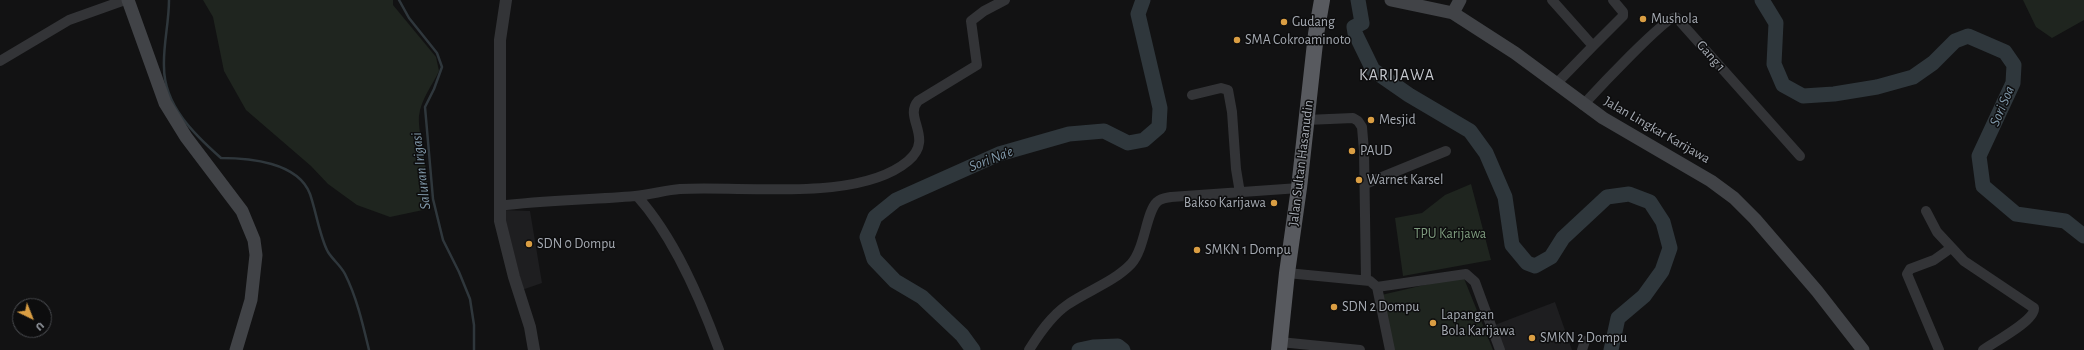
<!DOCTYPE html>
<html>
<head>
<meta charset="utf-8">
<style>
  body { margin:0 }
  #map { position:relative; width:2084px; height:350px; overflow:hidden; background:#121213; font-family:"Alegreya Sans",sans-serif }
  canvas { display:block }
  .north { position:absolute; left:12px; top:298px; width:40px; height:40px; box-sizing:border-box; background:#0d0d0e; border:1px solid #4a4c50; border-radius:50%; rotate:137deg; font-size:11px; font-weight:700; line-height:16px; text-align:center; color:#a5aab2 }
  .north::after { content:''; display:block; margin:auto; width:14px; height:18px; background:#da9e43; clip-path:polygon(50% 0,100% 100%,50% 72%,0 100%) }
</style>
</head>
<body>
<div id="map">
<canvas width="2084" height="350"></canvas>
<div class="north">U</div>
</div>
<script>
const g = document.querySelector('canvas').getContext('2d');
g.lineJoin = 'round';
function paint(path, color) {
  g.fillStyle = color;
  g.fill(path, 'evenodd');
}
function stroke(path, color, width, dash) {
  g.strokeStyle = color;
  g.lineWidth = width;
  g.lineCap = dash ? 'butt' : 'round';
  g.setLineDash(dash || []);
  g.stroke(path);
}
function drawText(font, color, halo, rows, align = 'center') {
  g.font = font + ' "Alegreya Sans",sans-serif';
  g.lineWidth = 3;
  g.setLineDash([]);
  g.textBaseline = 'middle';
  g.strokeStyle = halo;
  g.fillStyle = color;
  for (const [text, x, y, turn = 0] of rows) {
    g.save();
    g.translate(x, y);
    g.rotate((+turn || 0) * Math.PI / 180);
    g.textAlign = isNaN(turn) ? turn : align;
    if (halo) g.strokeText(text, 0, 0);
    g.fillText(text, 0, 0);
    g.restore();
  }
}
paint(new Path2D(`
  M502 210 530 211 542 283 519 291Z
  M1555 302 1572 350H1500L1492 326Z`), '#1e1e20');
paint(new Path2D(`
  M203 0H393V5L436 57 439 71C432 86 421 99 419 116 417 137 437 195 423 210L390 217 357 205 328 184 311 166 246 110 224 71 213 17Z
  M2023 0H2084V20L2052 38 2036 27Z
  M1471 184 1491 260 1403 276 1395 218 1422 213 1445 195Z
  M1463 276 1493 350H1392L1377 296Z`), '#1f251f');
stroke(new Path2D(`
  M169 0C169 23 163 45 164 67 164 106 195 135 221 158 249 158 298 162 310 194 316 211 320 238 328 252 333 260 341 266 345 274 357 298 363 325 369 350
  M399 0 409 18 437 53 442 67 434 89 425 107 433 199 443 240 459 272 470 299 474 325V350`), '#2f373c', 2.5);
stroke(new Path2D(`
  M1358 0 1362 23 1354 27 1355 33 1373 70 1409 95 1470 131 1486 153 1505 197 1512 245 1527 263 1535 266 1551 257 1563 238 1607 197 1629 194 1650 202 1663 222 1670 248 1662 271 1644 296 1618 318 1611 350
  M1762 0 1776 23 1774 64 1783 85 1803 96 1834 94 1877 87 1913 77 1933 63 1955 41 1968 36 2005 52 2014 65 2013 83 1979 156 1983 186 2016 214 2065 221 2084 236
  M973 350 962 335 922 297 895 281 874 259 867 237 875 217 896 200 999 154 1069 134 1104 131 1128 143 1144 140 1159 127 1160 108 1138 14 1143 0
  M1079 350 1093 347 1118 346 1123 350`), '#2f373c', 15);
stroke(new Path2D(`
  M1552 0 1593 46 1556 84
  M1593 46 1623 16V12L1613 0
  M0 61 69 20 125 0
  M1192 95 1221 88 1228 90 1232 112 1236 169 1240 193
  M1583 105C1595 92 1665 17 1676 17L1800 156
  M1306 120 1353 118 1358 121 1362 127 1364 151 1366 280
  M1365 184 1446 151
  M637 196C674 237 700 298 719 350
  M499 206C544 200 590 200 635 196 650 195 665 190 680 189 742 185 858 203 908 161 935 138 903 118 918 101L977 65 971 21 984 11 1005 0
  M1926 211 1937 232 1964 261 2034 308C2035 321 1994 342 1983 350
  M1287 273 1370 281 1377 287 1390 350
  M1377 287 1466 274 1475 282 1500 350
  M1280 342 1360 350
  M1029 350C1039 334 1051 316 1067 305 1087 291 1114 282 1131 264 1145 249 1146 212 1157 202 1161 198 1166 198 1171 197L1299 188
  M1582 350 1585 341
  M1939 350 1907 274 1910 269 1934 260 1951 248`), '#333437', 10);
stroke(new Path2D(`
  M506 0 500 40V221L514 277 530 327 534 350`), '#333437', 12);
stroke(new Path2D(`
  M128 0 165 103 186 137 242 211 254 240 256 255 251 300 236 350
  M1391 0 1453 13 1515 53 1603 118 1711 181 1734 198 1755 219 1817 291 1863 350
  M1453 13 1460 0`), '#414347', 13);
stroke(new Path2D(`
  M1279 350 1287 273 1299 188 1316 34 1322 0`), '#585a5f', 16);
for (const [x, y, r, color] of [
  [1643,19,4,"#da9e43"],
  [1284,22,4,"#da9e43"],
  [1237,40,4,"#da9e43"],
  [1371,120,4,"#da9e43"],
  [1352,151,4,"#da9e43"],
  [1359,180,4,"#da9e43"],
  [1274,203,4,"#da9e43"],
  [529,244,4,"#da9e43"],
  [1197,250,4,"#da9e43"],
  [1334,307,4,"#da9e43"],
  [1433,323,4,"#da9e43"],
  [1532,338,4,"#da9e43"]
]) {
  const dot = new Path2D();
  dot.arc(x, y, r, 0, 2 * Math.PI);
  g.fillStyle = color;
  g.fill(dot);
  stroke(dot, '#0d0d0e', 1.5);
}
drawText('14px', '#a5aab2', '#0d0d0e', [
  ["Mushola",1651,19],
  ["Gudang",1292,22],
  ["SMA Cokroaminoto",1245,40],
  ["Mesjid",1379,120],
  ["PAUD",1360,151],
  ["Warnet Karsel",1367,180],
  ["Bakso Karijawa",1266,203,"right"],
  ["SDN 0 Dompu",537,244],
  ["SMKN 1 Dompu",1205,250],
  ["SDN 2 Dompu",1342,307],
  ["Lapangan",1441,315],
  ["Bola Karijawa",1441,331],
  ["SMKN 2 Dompu",1540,338]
], 'left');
drawText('14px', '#a5aab2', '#0d0d0e', [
  ["Gang 1",1711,56,49],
  ["Jalan Lingkar Karijawa",1657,130,30],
  ["Jalan Sultan Hasanudin",1301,163,-83]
]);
drawText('14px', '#7e9b7e', '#0d0d0e', [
  ["TPU Karijawa",1450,234]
]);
drawText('italic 15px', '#8098a9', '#0d0d0e', [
  ["Sori Soa",2002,106,-67],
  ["Sori Na'e",991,159,-21],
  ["Saluran Irigasi",421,171,-97]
]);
g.letterSpacing = '1px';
drawText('16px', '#c5c8ce', '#0d0d0e', [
  ["KARIJAWA",1397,75]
]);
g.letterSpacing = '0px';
</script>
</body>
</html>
